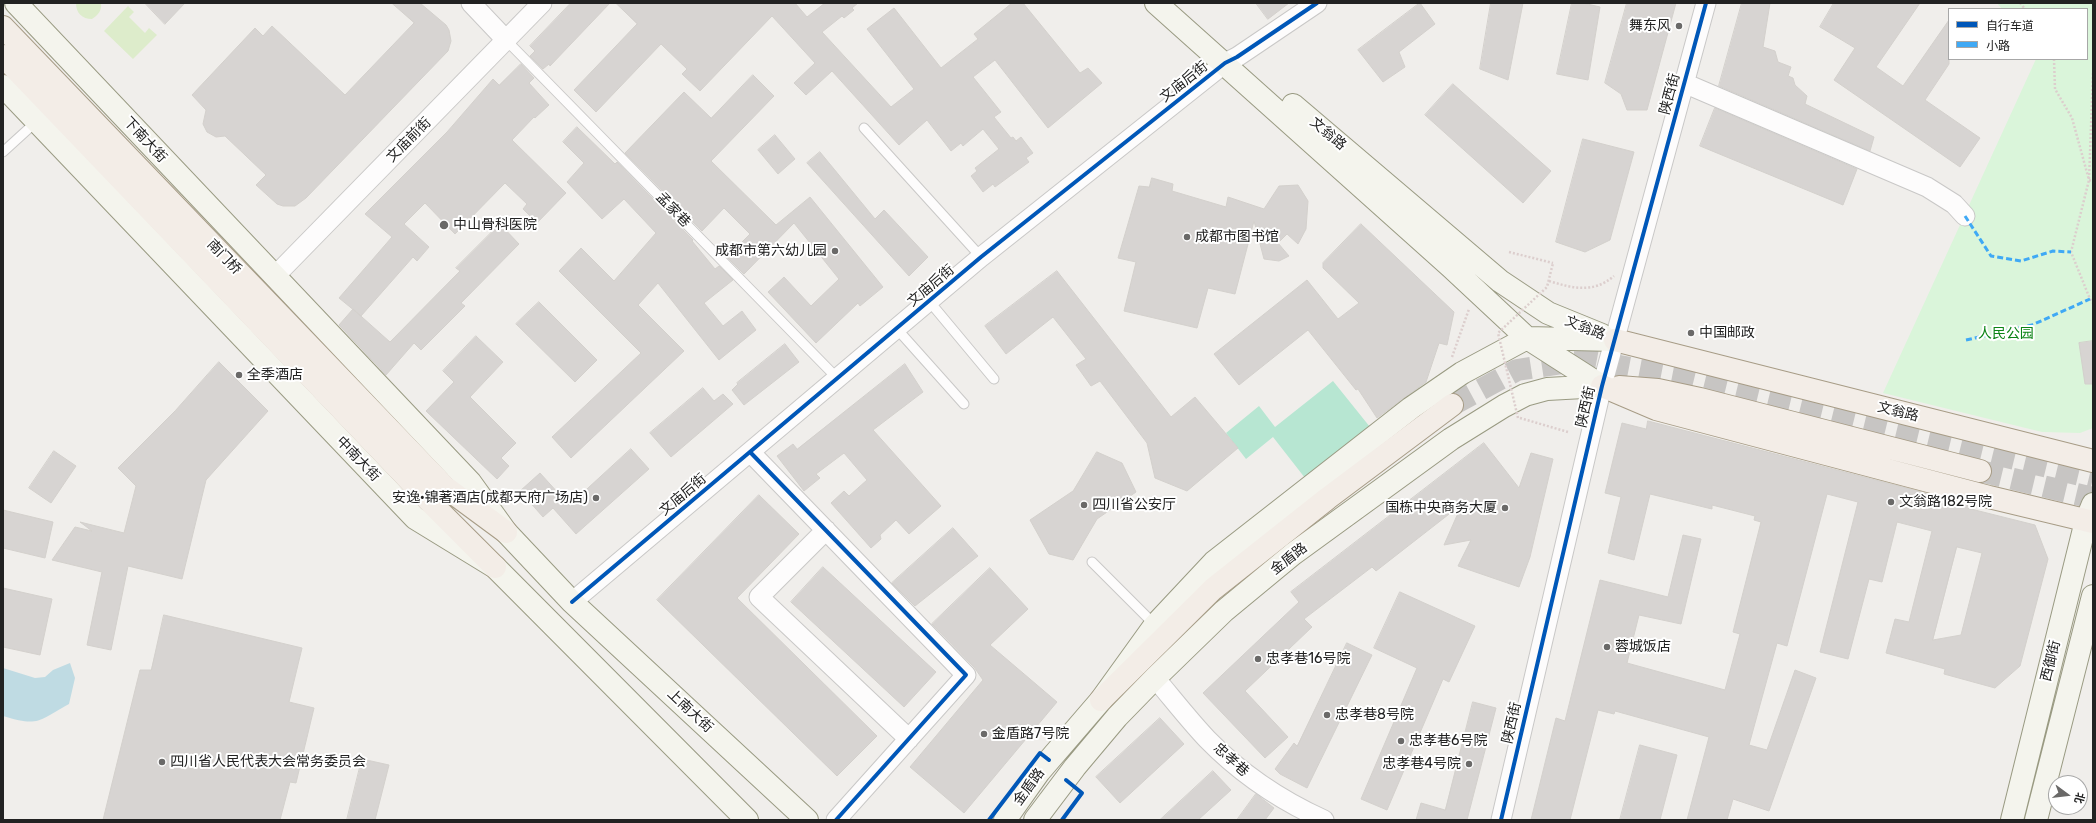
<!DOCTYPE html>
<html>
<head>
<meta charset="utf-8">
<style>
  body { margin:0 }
  #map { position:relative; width:2096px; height:823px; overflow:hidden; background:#f0eeeb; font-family:Rubik,"Noto Sans SC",sans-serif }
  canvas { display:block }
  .frame { position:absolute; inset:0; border:4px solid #222; pointer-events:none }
  .legend { position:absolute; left:1948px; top:8px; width:140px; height:52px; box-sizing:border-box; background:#fff; border:1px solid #a7a7a7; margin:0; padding:5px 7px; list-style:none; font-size:12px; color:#222 }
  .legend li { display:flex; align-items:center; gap:8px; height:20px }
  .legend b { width:20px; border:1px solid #a7a7a7 }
  .north { position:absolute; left:2048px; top:775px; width:40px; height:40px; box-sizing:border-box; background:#fff; border:1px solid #a7a7a7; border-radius:50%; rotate:105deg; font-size:11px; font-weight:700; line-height:16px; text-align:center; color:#222 }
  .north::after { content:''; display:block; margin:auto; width:14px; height:18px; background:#6a6968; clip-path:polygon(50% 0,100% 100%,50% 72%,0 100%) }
</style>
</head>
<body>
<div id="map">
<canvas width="2096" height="823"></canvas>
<div class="frame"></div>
<ul class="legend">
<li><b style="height:5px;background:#0057b8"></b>自行车道</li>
<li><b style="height:5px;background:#3fa9f5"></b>小路</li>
</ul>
<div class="north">北</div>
</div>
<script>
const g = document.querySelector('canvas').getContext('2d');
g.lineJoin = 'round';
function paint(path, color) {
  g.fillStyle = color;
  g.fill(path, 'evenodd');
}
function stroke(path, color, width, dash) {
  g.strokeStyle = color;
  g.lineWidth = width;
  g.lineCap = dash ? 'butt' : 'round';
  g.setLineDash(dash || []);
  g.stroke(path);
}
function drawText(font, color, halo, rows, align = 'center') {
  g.font = font + ' Rubik,"Noto Sans SC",sans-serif';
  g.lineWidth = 4;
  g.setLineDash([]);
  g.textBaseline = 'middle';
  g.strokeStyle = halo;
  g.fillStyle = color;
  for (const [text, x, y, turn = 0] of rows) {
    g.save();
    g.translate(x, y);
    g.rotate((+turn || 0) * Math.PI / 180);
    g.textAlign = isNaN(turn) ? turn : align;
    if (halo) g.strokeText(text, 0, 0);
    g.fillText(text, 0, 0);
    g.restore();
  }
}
paint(new Path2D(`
  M76 3H101C102 11 98 15 92 19 82 19 76 13 76 3Z
  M128 6 134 12 129 17 145 33 149 28 157 35 133 59 104 31Z`), '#ddeccb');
paint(new Path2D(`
  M1997 3H2093V428L2080 433 2042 432 1883 393 2036 59H2087V9H2002Z`), '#daf5da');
paint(new Path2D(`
  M1333 381 1370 427 1305 478 1273 437 1246 459 1226 433 1259 406 1275 427Z`), '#b7e6d2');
paint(new Path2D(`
  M70 663 75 678 69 704C38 721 39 727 3 716V668L35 678 45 677 53 670Z`), '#bfdbe3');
const building = new Path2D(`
  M145 3H185L165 24Z
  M392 3H420L446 25 449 30 451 41 448 51 306 198 295 206H283L277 204 256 185 266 175 225 136 216 137 207 132 203 124 206 110 192 95 255 28 263 36 272 26 345 95 414 23Z
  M571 3H610L550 66 549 64 543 69 530 56 535 51 530 46Z
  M616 3H795L807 17 825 3H858L852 8 854 10 844 18 842 16 822 32 891 107 914 89 867 29 894 8 941 68 978 39 974 34 1012 3H1023L1080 73 1088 68 1102 83 1048 128 995 60 973 77 1001 112 994 117 1011 138 1013 137 1016 141 1021 137 1033 153 1026 158 1029 162 995 187 993 184 983 192 971 176 977 171 975 168 999 149 983 129 963 146 961 143 951 151 927 120 899 145 832 71 806 95 794 83 815 63 772 16 700 91 682 74 687 69 661 44 596 112 574 90 637 24Z
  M1256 3H1289L1268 19Z
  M1420 3 1435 24 1399 52 1405 67 1383 82 1358 50Z
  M1491 3H1523L1508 80 1480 69Z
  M1572 3H1583L1600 7 1588 80 1557 74Z
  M1627 3H1676L1647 110H1627L1621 94 1605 83Z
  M1742 3H1770L1763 47 1775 51 1778 62 1791 67 1788 76 1793 78 1795 85 1807 96 1805 104 1874 137 1870 151 1719 86Z
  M1834 3H1920L1876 67 1903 86 1949 20V64L1925 100 1980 138 1960 167 1834 80 1855 48 1820 27Z
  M521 64 534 78 529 83 549 105 535 118 534 117 512 140 566 193 537 223 523 209 527 204 505 183 455 234 425 203 404 224 429 247 417 261 413 257 361 316 339 298 392 237 365 214 447 132 493 79 499 85Z
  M753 75 774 96 711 161 776 225 810 197 883 287 860 306 858 303 816 343 768 292 784 277 811 306 839 279 794 223 744 274 727 257 750 234 724 208 702 231 625 153 684 92 711 118Z
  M1453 84 1551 171 1523 203 1425 115Z
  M1715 108 1857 169 1843 205 1700 146Z
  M577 127 615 164 617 162 693 240 692 241 715 269 719 266 733 280 704 303 723 326 742 311 756 330 719 360 658 283 638 305 684 351 571 458 552 437 641 353 559 271 581 248 614 281 656 233 624 199 602 219 567 182 584 163 563 142Z
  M775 135 795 159 778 174 758 150Z
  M1583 139 1634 152 1610 240 1585 252 1556 242Z
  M820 152 875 219 884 210 928 257 909 276 807 163Z
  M1152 178 1173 184 1172 191 1226 207 1228 197 1264 209 1279 186 1298 185 1308 201 1306 229 1298 244 1287 234 1278 243 1289 256 1279 261 1264 259 1254 221 1235 294 1208 288 1197 328 1124 311 1136 262 1118 258 1139 186 1149 187Z
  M500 224 519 244 461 303 465 306 421 350 414 343 386 375 339 325 353 309 390 342 460 271 456 268Z
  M1361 224 1454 312 1447 345 1439 343 1426 382 1377 418 1358 389 1356 390 1308 330 1239 385 1214 354 1307 280 1338 319 1359 303 1323 268V263Z
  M1057 271 1171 417 1195 397 1238 448 1187 491 1155 478 1147 443 1100 381 1091 386 1076 365 1086 359 1053 317 1006 354 985 326Z
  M539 302 597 360 575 382 516 324Z
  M476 336 503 362 470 397 516 443 501 458 509 466 497 479 426 411 454 382 443 371Z
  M2093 341V384H2085L2079 343Z
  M785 344 799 362 744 405 732 390 738 384 737 383Z
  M219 362 268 411 206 480 182 579 128 566 111 650 87 645 102 572 52 560 75 527 92 531 80 522 124 533 136 486 118 468 175 411Z
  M905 364 923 392 873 430 941 506 909 534 896 520 880 535 881 539 871 548 831 503 844 491 849 496 867 480 844 453 816 474 820 478 804 491 777 456 793 444 797 449Z
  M703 388 714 401 723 394 733 404 671 457 650 433Z
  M1648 421 1968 504 1967 508 2035 525 2048 559 2020 666 1995 688 1944 674 1945 669 1886 653 1895 619 1909 622 1932 531 1897 522 1882 582 1869 579 1848 659 1820 652 1858 502 1827 494 1787 646 1777 643 1749 745 1767 750 1795 670 1816 678 1769 811 1733 799 1727 820H1687L1709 737 1615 711 1614 714 1598 710 1570 820H1531L1556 718 1565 721 1600 580 1668 597 1683 535 1701 539 1681 624 1639 615 1627 663 1725 690 1740 634 1733 632 1761 522 1754 520 1755 516 1712 505V509L1650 494 1634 560 1608 553 1621 497 1605 493 1622 423 1646 429ZM1957 547 1982 553 1961 635 1933 640Z
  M1484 443 1519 488 1531 453 1553 459 1530 557 1519 587 1458 566 1471 540 1444 545 1462 504 1376 571 1372 567 1304 619 1312 627 1245 691 1288 737 1265 758 1203 693 1299 602 1291 592Z
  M631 449 649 469 576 534 553 508 543 517 520 491 540 473 569 505Z
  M54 451 76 466 51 503 29 488Z
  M1097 452 1122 463 1136 492 1097 519 1073 560 1049 554 1030 520 1073 491Z
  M759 495 799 534 737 598 877 736 837 776 657 600Z
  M3 510 53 522 45 558 3 548Z
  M953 528 978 556 915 606 892 583Z
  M823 567 936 672 904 707 791 602Z
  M990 568 1028 609 990 645 1057 702 964 813 910 767 983 680 974 667 932 624Z
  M3 588 52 599 40 655 3 647Z
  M1400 592 1475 626 1449 682 1443 679 1387 810 1361 799 1417 668 1374 648Z
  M164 615 302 648 289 702 314 708 296 783 290 782 280 820H103L140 670H151Z
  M1347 643 1372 655 1307 788 1280 774 1275 769 1294 743 1297 746Z
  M1473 702 1496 708 1467 820H1416L1421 803 1445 810Z
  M1160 718 1184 744 1120 803 1096 777Z
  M1640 745 1677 755 1660 820H1620Z
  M362 759 389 765 375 820H347Z
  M1213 771 1231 790 1198 820H1160Z
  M1256 794 1274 808 1265 820H1237Z`);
paint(building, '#d7d4d2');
stroke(building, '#d3d0cc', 1);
stroke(new Path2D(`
  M1452 405 1517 370 1563 363 1593 361 1682 378 2093 478
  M1980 471 2093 498`), '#c7c5c3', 22, [22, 11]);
const lane = new Path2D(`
  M507 41 838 379
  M864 128 981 257
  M3 152 37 121
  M929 301 994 379
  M897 329 964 404
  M1092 562 1155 625`);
const street = new Path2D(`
  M471 3 507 41
  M1684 83 1927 187 1954 204 1965 216
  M275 276 542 3
  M751 453 966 675 836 820
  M826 530 759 597 909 739
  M572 602 981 257 1225 63 1237 57 1317 3
  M1155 678C1172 698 1189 720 1207 739 1240 773 1280 800 1324 820
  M1501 820 1602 386 1706 3`);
const secondary = new Path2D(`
  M16 3 470 482 506 532 572 602 807 820
  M1156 3 1451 267 1527 338 1602 386
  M3 86 415 518 495 567 747 820
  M1293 105 1500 281 1548 313 1602 335
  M1005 820 1039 772 1101 700 1155 625 1214 562 1411 408 1462 373 1527 338 1615 340
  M1035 820 1075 767 1117 717 1155 678 1224 611 1293 554 1451 439 1504 406 1525 395 1547 389 1602 386
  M2012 820 2086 521 2093 504
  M2036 820 2093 596`);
const primary = new Path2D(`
  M3 27 445 487 506 532
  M3 56 430 502 495 567
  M1615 340 2093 461
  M1602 386 1656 409 1989 497 2093 522
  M1619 387 1658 390 1700 399 1980 471
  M1101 700 1213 589 1328 498 1452 405`);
stroke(lane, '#c9c8c7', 11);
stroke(street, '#c9c8c7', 21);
stroke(secondary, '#999a82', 24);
stroke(primary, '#a79c86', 24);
stroke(new Path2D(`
  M2020 3 2025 9
  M2054 59 2055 89 2072 118 2089 180 2093 181
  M2093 73 2089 180 2071 252 2090 299 2093 303
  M1509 252 1553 263
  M1549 281C1572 288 1593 294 1614 276
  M1452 357 1469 309
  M1520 418 1568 432`), '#dccecd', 2.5, [2, 2]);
stroke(lane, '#fdfcfc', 9);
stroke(street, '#fdfcfc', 19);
stroke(secondary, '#f4f4ed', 22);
stroke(primary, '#f3ede7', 22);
stroke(new Path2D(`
  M1518 418 1498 333 1547 287 1553 263`), '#dccecd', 2.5, [2, 2]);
stroke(new Path2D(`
  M1965 216 1991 256 2021 261 2053 251 2071 252
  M1966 340 2032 325 2090 299`), '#3fa9f5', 3, [6, 3]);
stroke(new Path2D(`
  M751 453 966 675 836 820
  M572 602 981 257 1225 63 1237 57 1317 3
  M989 820 1040 753 1049 760
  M1062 820 1082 793 1066 780
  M1501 820 1602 386 1706 3`), '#0057b8', 4);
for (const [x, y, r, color] of [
  [1679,26,4,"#6a6968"],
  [444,225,5,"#6a6968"],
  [1187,237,4,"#6a6968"],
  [835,251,4,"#6a6968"],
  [1691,333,4,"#6a6968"],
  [239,375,4,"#6a6968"],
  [596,498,4,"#6a6968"],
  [1891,502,4,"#6a6968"],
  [1084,505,4,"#6a6968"],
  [1505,508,4,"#6a6968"],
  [1607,647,4,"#6a6968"],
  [1258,659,4,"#6a6968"],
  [1327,715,4,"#6a6968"],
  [984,734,4,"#6a6968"],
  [1401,741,4,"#6a6968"],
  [162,762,4,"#6a6968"],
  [1469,764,4,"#6a6968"]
]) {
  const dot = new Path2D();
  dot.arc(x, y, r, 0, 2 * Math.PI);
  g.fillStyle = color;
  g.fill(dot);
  stroke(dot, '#fff', 1.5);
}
drawText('14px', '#222', '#fff', [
  ["舞东风",1671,26,"right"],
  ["中山骨科医院",453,225],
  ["成都市图书馆",1195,237],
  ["成都市第六幼儿园",827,251,"right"],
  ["中国邮政",1699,333],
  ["全季酒店",247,375],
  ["安逸·锦著酒店(成都天府广场店)",588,498,"right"],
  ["文翁路182号院",1899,502],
  ["四川省公安厅",1092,505],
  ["国栋中央商务大厦",1497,508,"right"],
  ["蓉城饭店",1615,647],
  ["忠孝巷16号院",1266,659],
  ["忠孝巷8号院",1335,715],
  ["金盾路7号院",992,734],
  ["忠孝巷6号院",1409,741],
  ["四川省人民代表大会常务委员会",170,762],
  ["忠孝巷4号院",1461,764,"right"]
], 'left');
drawText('14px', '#222', '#fff', [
  ["文庙后街",1184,82,-38],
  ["陕西街",1670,94,-75],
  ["文翁路",1328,134,40],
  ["下南大街",145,140,47],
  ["文庙前街",409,140,-45],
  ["孟家巷",673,210,46],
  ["南门桥",224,257,46],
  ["文庙后街",931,286,-40],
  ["文翁路",1585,328,22],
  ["陕西街",1586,407,-77],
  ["文翁路",1898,412,14],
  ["中南大街",358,459,46],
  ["文庙后街",683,495,-40],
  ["金盾路",1289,559,-38],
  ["西御街",2051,661,-76],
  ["上南大街",690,711,43],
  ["陕西街",1512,723,-77],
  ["忠孝巷",1231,760,42],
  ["金盾路",1029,787,-54]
]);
drawText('14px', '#0c8416', '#fff', [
  ["人民公园",2006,334]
]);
</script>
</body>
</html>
